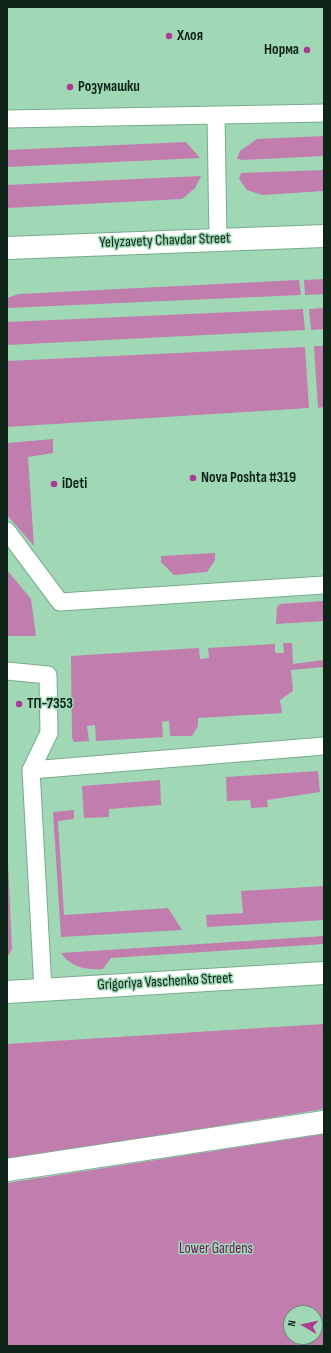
<!DOCTYPE html>
<html>
<head>
<meta charset="utf-8">
<style>
  body { margin:0 }
  #map { position:relative; width:331px; height:1353px; overflow:hidden; background:#a0d8b6; font-family:"Sofia Sans Condensed",sans-serif }
  canvas { display:block }
  .frame { position:absolute; inset:0; border:8px solid #0e2418; pointer-events:none }
  .north { position:absolute; left:283px; top:1305px; width:40px; height:40px; box-sizing:border-box; background:#a0d8b6; border:1px solid #669077; border-radius:50%; rotate:279deg; font-size:11px; font-weight:700; line-height:16px; text-align:center; color:#0e2418 }
  .north::after { content:''; display:block; margin:auto; width:14px; height:18px; background:#ae3a94; clip-path:polygon(50% 0,100% 100%,50% 72%,0 100%) }
</style>
</head>
<body>
<div id="map">
<canvas width="331" height="1353"></canvas>
<div class="frame"></div>
<div class="north">N</div>
</div>
<script>
const g = document.querySelector('canvas').getContext('2d');
g.lineJoin = 'round';
function paint(path, color) {
  g.fillStyle = color;
  g.fill(path, 'evenodd');
}
function stroke(path, color, width, dash) {
  g.strokeStyle = color;
  g.lineWidth = width;
  g.lineCap = dash ? 'butt' : 'round';
  g.setLineDash(dash || []);
  g.stroke(path);
}
function drawText(font, color, halo, rows, align = 'center') {
  g.font = font + ' "Sofia Sans Condensed",sans-serif';
  g.lineWidth = 3;
  g.setLineDash([]);
  g.textBaseline = 'middle';
  g.strokeStyle = halo;
  g.fillStyle = color;
  for (const [text, x, y, turn = 0] of rows) {
    g.save();
    g.translate(x, y);
    g.rotate((+turn || 0) * Math.PI / 180);
    g.textAlign = isNaN(turn) ? turn : align;
    if (halo) g.strokeText(text, 0, 0);
    g.fillText(text, 0, 0);
    g.restore();
  }
}
paint(new Path2D(`
  M324 136V156L243 160 237 159 240 151 257 139Z
  M186 142 200 158 7 167V150Z
  M324 170V191L262 195 247 190 239 179 241 173Z
  M201 176 195 188 182 199 7 208V185Z
  M324 279V294L305 295 304 280Z
  M299 280 301 295 7 308V298L19 294Z
  M324 308V329L311 330 309 309Z
  M303 309 305 330 7 345V322Z
  M314 346H324V407L318 408Z
  M305 347 309 408 7 427V361Z
  M53 439V453L28 457 34 546 7 515V443Z
  M215 553V560L207 572 174 575 161 562V556Z
  M7 570 31 599 36 636H7Z
  M324 601V621L276 624 277 607 280 604Z
  M283 643H292L293 664 324 660V667L291 670 293 691 280 700 282 713 198 718V726L192 736H170L169 721 162 722 163 737 96 741 95 725 87 726 89 741 74 742 72 738 71 656 199 648 200 659 209 658 208 648 275 644V653H284Z
  M318 771 320 792 267 800 268 807 251 808 250 800 227 801 226 777Z
  M160 780 161 805 109 809V817L84 818 82 786Z
  M74 810V819L58 821 64 915 168 908 182 930 61 937 53 812Z
  M7 841 12 949 7 958Z
  M324 886V920L207 927 206 915 243 913 241 891Z
  M324 936V944L111 958 103 969C87 970 71 968 61 953Z
  M324 1024V1109L7 1160V1044Z
  M324 1134V1346H7V1183ZM291 1313H315V1337H291Z`), '#c17dad');
const service = new Path2D(`
  M216 115 218 239
  M7 119 324 113
  M7 531 60 602 324 585
  M7 671 48 675 49 733 31 770
  M43 989 31 770 324 746`);
const minor = new Path2D(`
  M7 992 324 973
  M7 1170 324 1122`);
const tertiary = new Path2D(`
  M7 248 324 236`);
stroke(service, '#76ac8c', 19);
stroke(minor, '#76ac8c', 24);
stroke(tertiary, '#76ac8c', 24);
stroke(service, '#fff', 17);
stroke(minor, '#fff', 22);
stroke(tertiary, '#fff', 22);
for (const [x, y, r, color] of [
  [169,36,4,"#ae3a94"],
  [307,50,4,"#ae3a94"],
  [70,87,4,"#ae3a94"],
  [193,478,4,"#ae3a94"],
  [54,484,4,"#ae3a94"],
  [19,704,4,"#ae3a94"]
]) {
  const dot = new Path2D();
  dot.arc(x, y, r, 0, 2 * Math.PI);
  g.fillStyle = color;
  g.fill(dot);
  stroke(dot, '#a0d8b6', 1.5);
}
drawText('bold 15px', '#0e2418', '#a0d8b6', [
  ["Хлоя",177,36],
  ["Норма",299,50,"right"],
  ["Розумашки",78,87],
  ["Nova Poshta #319",201,478],
  ["iDeti",62,484],
  ["ТП-7353",27,704]
], 'left');
drawText('15px', '#0e2418', '#a0d8b6', [
  ["Yelyzavety Chavdar Street",165,241,-2],
  ["Grigoriya Vaschenko Street",165,982,-3]
]);
drawText('15px', '#70185d', '#a0d8b6', [
  ["Lower Gardens",216,1249]
]);
</script>
</body>
</html>
